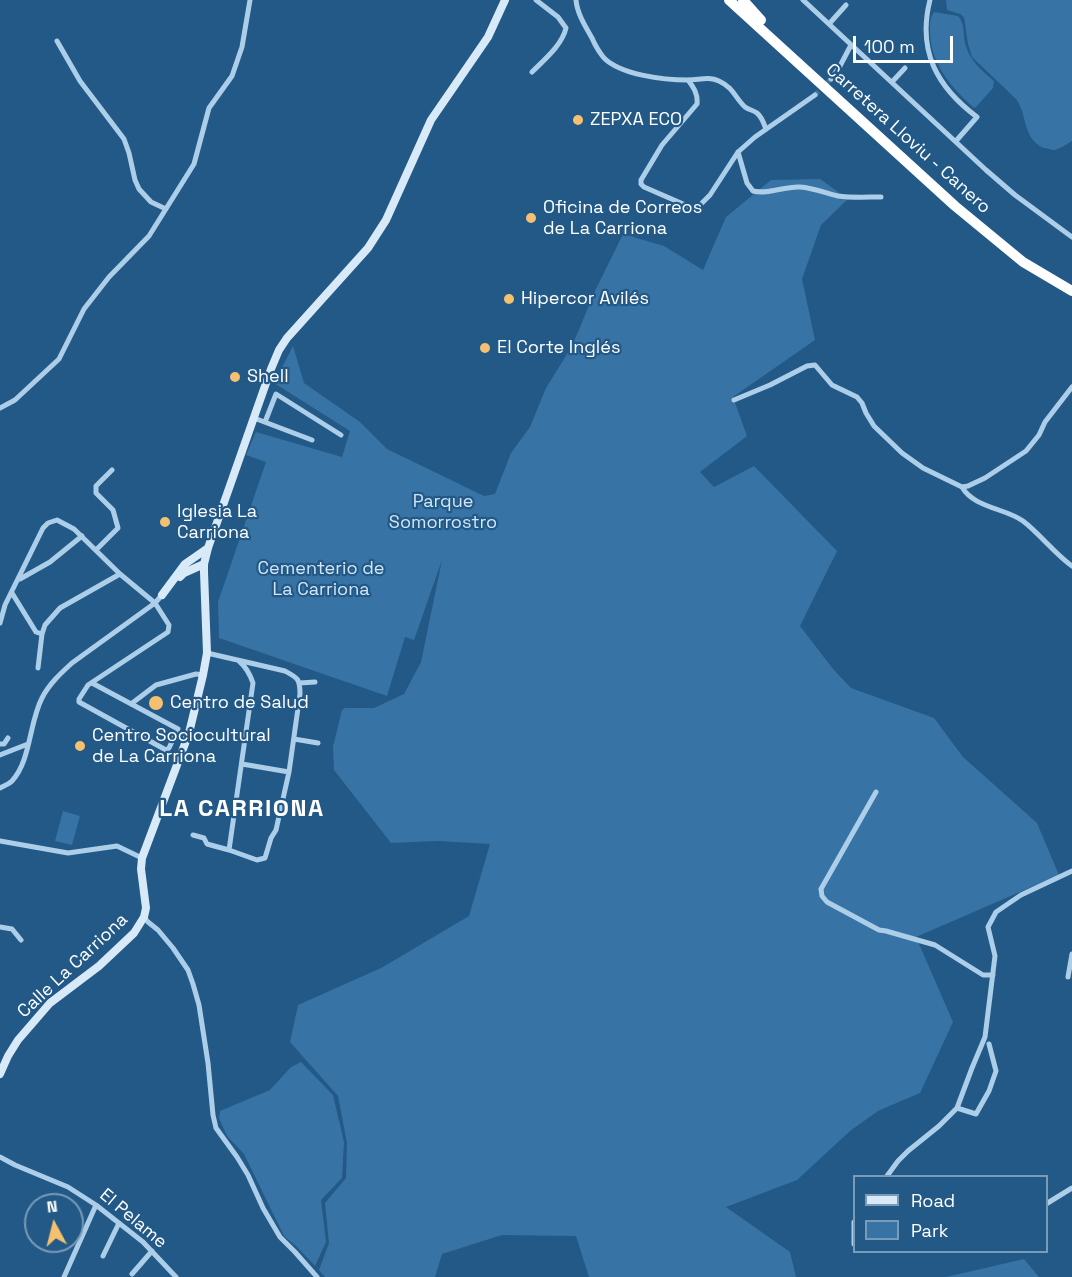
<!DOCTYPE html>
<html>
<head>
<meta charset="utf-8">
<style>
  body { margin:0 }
  #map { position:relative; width:1072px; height:1277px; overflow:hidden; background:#225987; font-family:"Space Grotesk",sans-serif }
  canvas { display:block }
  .legend { position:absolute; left:853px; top:1175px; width:195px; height:78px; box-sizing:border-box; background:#225987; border:2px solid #7a9bb7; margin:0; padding:8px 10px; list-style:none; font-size:18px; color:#fff }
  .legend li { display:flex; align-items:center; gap:12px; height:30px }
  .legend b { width:30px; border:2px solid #7a9bb7 }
  .north { position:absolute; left:24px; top:1193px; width:60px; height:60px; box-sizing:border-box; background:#225987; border:2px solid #7a9bb7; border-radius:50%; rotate:353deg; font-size:16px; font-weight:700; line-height:24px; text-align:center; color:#fff }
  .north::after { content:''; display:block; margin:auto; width:21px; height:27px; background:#f5c06f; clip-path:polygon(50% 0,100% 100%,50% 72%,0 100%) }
  .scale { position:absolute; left:853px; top:36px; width:100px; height:27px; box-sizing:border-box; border:3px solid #fff; border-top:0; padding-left:8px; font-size:18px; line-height:21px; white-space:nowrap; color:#fff; -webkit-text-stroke:4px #225987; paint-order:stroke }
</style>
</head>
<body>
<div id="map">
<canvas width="1072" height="1277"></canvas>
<ul class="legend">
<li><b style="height:8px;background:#d8e9f7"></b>Road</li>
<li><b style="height:16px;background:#3773a4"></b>Park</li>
</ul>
<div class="north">N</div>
<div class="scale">100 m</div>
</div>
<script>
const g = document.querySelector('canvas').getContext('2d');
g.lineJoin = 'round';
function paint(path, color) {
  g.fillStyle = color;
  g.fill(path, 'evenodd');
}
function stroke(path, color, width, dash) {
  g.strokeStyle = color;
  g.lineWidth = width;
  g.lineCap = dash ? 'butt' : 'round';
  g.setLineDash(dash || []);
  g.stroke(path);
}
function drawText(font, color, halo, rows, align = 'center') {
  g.font = font + ' "Space Grotesk",sans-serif';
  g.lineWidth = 4.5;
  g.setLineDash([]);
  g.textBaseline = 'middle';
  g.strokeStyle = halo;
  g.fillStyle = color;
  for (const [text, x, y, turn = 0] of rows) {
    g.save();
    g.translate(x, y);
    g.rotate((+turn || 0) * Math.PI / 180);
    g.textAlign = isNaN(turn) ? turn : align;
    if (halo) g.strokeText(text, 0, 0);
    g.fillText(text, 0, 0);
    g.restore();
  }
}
paint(new Path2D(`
  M946 0H1072V141C1067 144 1060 149 1054 150 1052 150 1047 148 1044 148 1022 139 1028 115 1016 99L972 57 968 44 964 17 960 14 947 10Z
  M934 12 958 16C965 23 963 34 965 43 969 60 982 71 994 81L993 88 976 107 974 108C951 87 930 64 930 30 930 23 930 18 934 12Z
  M820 179 848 199 821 225 802 279 815 340 733 397 747 436 700 472 714 487 754 466 837 551 800 626 833 669 851 688 934 718 963 757 1037 823 1059 875 916 937 953 1022 920 1093 878 1111 850 1131 797 1180 726 1207 790 1252 796 1277H589L576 1236 502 1235 442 1254 435 1277H325L319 1270 329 1243 325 1203 346 1178 347 1143 338 1096 290 1042 298 1005 381 968 469 916 490 844 438 841 391 843 334 770 333 747 342 710 345 708H374L404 694 421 662 442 560 414 640 405 637 387 696 219 638 218 602 266 462 246 455 256 432 342 457 350 431 274 383 293 346 304 383 360 422 387 449 484 496 495 494 511 453 530 427 546 388 572 346 596 289 623 234 664 246 703 270 726 217 771 180Z
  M63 811 80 816 72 845 55 841Z
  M301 1062 333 1095 344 1142 342 1178 321 1200 326 1242 315 1266 296 1246 284 1236 244 1154 227 1136 219 1118 220 1111 270 1090 291 1067Z
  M1024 1259 1039 1277H946Z`), '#3773a4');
stroke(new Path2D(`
  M815 95 831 79`), '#437299', 5, [5, 2.5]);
stroke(new Path2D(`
  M576 0C577 13 585 26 592 38 595 45 599 52 604 58 621 75 664 80 688 80 699 80 709 76 719 81 734 88 735 98 745 107 749 110 753 110 757 113 762 117 764 124 766 129
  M803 0 986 170 1015 195 1072 237
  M930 0C917 51 937 87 977 117L956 141
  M829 24 846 5
  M57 41 80 81 124 139 129 153 135 180 139 189 151 202 166 209
  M532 72C545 59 562 45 566 28L558 17 536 0
  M831 79 840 66 851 45
  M688 80C694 88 698 94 697 104L662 145 641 180V184L644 187 690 207 699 206 710 195 738 152 755 137 815 95
  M892 82 905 68
  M738 152 747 183 753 191C768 195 784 186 800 187 814 188 825 193 838 196 851 198 867 197 881 197
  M734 400 770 385 807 366 815 365 832 385 857 397 862 403 866 413 874 426 902 453 923 468 962 487 968 486 985 478 1026 451 1039 435 1045 422 1072 387
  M0 408 15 400 59 359 84 309 109 277 149 236 194 164 209 108 232 76 242 47 250 0
  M254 418 312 440
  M265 422 276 394 341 435
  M962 487C974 508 1005 508 1023 521 1040 534 1054 553 1072 566
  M96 550 118 528 113 510 96 493V486L112 470
  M20 579 50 562 82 536
  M12 593 36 632 42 634 45 625 60 608 120 574
  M0 623 5 605 43 528 48 523 57 520 74 529 120 574 155 603 169 625 168 632 88 685 79 699V702L166 750 169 748 178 729 92 683
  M38 668 42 634
  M300 683 315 682
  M131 704 156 685 196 674 203 675
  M294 739 318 743
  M0 744H4L8 738
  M0 755 28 744
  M242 764 289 772
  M0 788C4 786 9 784 12 781 31 760 29 723 42 698 49 684 61 673 72 663L155 603 162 595
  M876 792 821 889 822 896 827 902 879 930 886 931 935 945 983 975H993
  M193 835 204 838 207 844 229 850 257 860 265 858 271 838 276 830 289 772 300 694C300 679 298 678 285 671L207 653
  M0 841 68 853 117 846 142 858
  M229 850 253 683C250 674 246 667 239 661
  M144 917 148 922 158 930 173 948 188 970 193 984 199 1005 208 1063 213 1115 216 1128 237 1157 248 1175 263 1208 280 1237 295 1252 317 1277
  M0 927 12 929 21 940
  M1068 977 1072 954
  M957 1108 976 1114 989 1091 996 1071 989 1044
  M0 1157 15 1165 68 1187 96 1205 143 1242 176 1277
  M887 1176 898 1161 908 1151 939 1126 957 1108 972 1068 985 1037 995 956 988 927 996 912 1021 895 1072 871
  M1046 1204 1072 1188
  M854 1222V1244
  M103 1256 119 1223
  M132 1274 152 1251
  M64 1277 96 1205`), '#adcee9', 5);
stroke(new Path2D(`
  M180 577 184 573 204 564
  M162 595 185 564 208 548
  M0 1074 8 1056 18 1040 50 1003 99 966 134 933 144 917 146 908 141 869 142 858 189 733 203 675 207 653 204 572V564L208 548 271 369 279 350 287 338 368 248 386 220 431 120 488 37 505 0`), '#d8e9f7', 8);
stroke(new Path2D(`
  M729 0 955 206 1023 262 1072 291
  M743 0 761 20`), '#fff', 10);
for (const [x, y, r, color] of [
  [578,120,6,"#f5c06f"],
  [531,218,6,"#f5c06f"],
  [509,299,6,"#f5c06f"],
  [485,348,6,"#f5c06f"],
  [235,377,6,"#f5c06f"],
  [165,522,6,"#f5c06f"],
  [156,703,8,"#f5c06f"],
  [80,746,6,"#f5c06f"]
]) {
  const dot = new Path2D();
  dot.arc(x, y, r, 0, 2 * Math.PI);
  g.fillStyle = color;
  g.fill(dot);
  stroke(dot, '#225987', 2);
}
drawText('18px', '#fff', '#225987', [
  ["ZEPXA ECO",590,120],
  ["Oficina de Correos",543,208],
  ["de La Carriona",543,229],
  ["Hipercor Avilés",521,299],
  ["El Corte Inglés",497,348],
  ["Shell",247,377],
  ["Iglesia La",177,512],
  ["Carriona",177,533],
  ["Centro de Salud",170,703],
  ["Centro Sociocultural",92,736],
  ["de La Carriona",92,757]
], 'left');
drawText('18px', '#fff', '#225987', [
  ["Carretera Lloviu - Canero",908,139,42],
  ["Calle La Carriona",73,966,-43],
  ["El Pelame",133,1219,40]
]);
drawText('18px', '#d1e6f7', '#225987', [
  ["Parque",443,502],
  ["Somorrostro",443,523],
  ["Cementerio de",321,569],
  ["La Carriona",321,590]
]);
g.letterSpacing = '1.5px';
drawText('bold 24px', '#fff', '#225987', [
  ["LA CARRIONA",242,809]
]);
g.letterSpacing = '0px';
</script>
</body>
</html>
